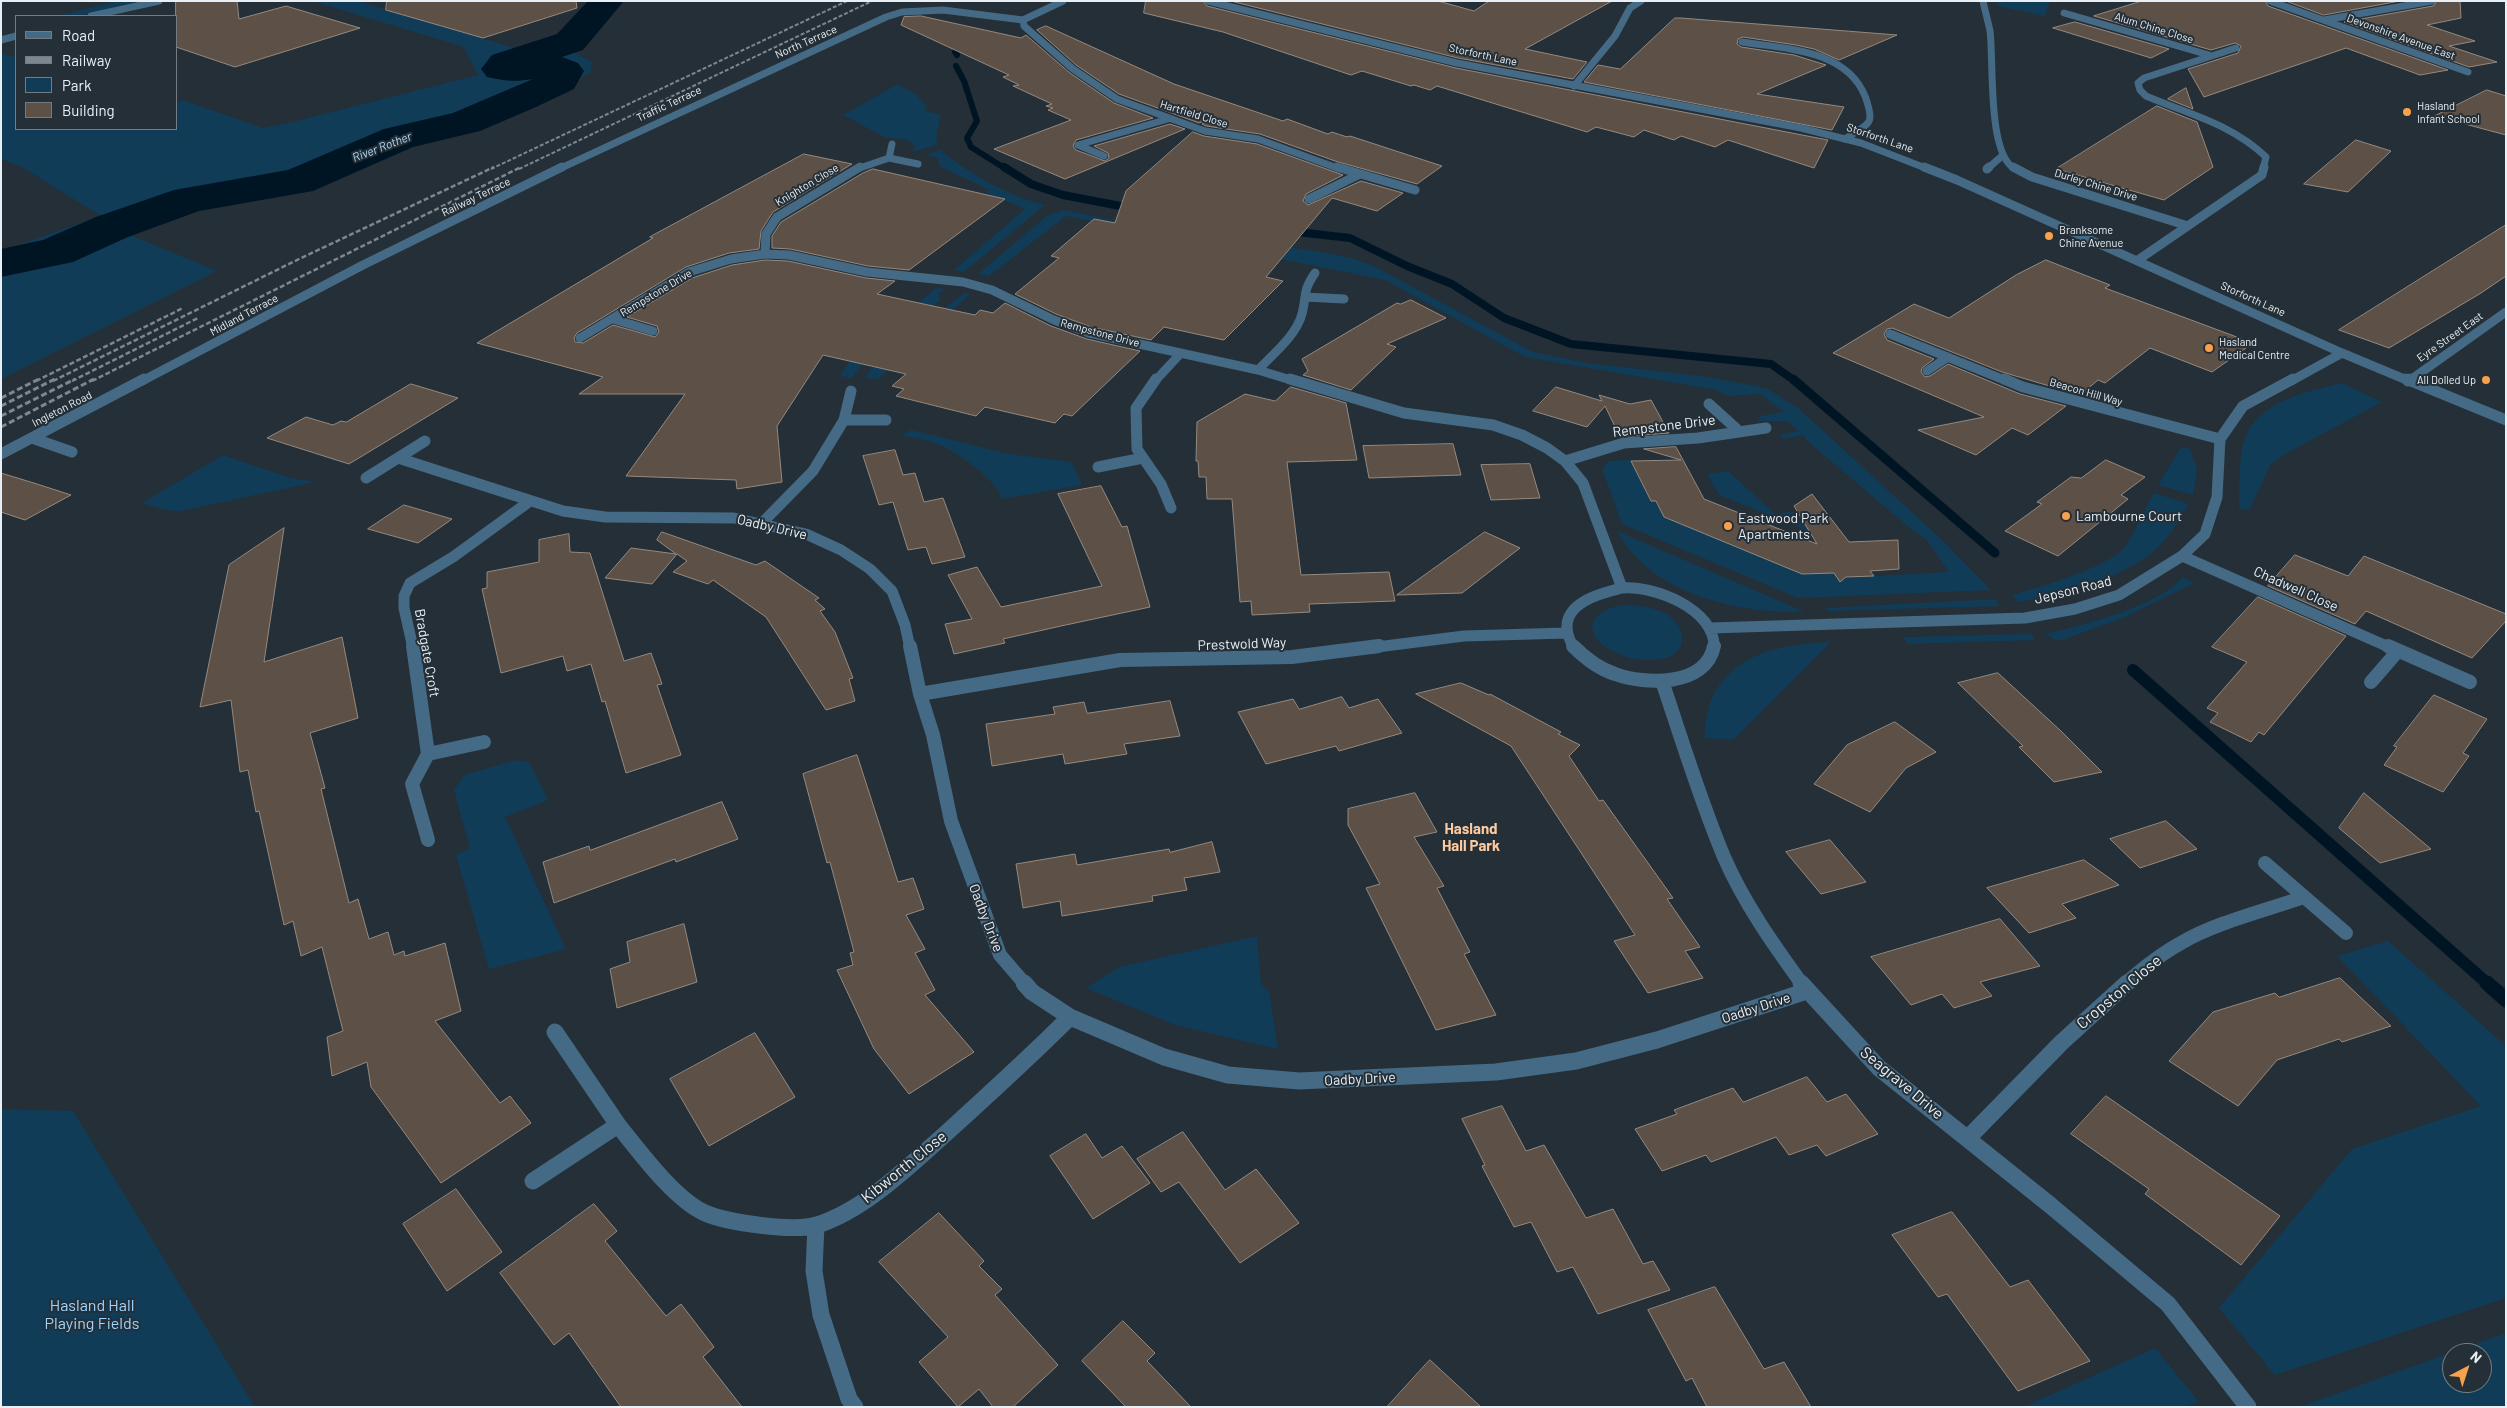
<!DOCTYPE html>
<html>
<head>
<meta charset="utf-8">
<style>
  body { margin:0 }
  #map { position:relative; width:2507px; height:1408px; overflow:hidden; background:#242f37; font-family:Barlow,sans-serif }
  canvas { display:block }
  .frame { position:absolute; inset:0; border:2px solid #e9f0f5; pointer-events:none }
  .legend { position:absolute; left:15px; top:15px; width:162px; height:115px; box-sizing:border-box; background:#242f37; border:1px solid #737c83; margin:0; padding:6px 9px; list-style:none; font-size:15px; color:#e9f0f5 }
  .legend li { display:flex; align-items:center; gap:10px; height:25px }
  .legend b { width:25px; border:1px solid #737c83 }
  .north { position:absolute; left:2442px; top:1343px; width:50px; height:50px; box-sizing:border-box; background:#242f37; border:1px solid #737c83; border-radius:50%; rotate:40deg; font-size:14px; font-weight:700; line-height:20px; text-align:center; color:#e9f0f5 }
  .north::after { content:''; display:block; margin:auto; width:18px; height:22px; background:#f9a04c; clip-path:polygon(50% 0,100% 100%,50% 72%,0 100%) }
</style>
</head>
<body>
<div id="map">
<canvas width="2507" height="1408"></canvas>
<div class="frame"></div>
<ul class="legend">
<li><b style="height:6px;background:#456a85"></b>Road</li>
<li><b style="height:6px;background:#7e878e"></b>Railway</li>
<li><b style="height:14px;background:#113c57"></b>Park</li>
<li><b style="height:14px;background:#5c5047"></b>Building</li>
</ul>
<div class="north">N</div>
</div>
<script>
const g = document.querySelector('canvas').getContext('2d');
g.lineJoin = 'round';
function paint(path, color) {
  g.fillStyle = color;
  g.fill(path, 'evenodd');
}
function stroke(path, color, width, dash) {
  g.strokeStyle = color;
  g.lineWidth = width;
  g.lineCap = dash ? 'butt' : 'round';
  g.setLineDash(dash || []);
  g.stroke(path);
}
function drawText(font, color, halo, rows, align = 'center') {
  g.font = font + ' Barlow,sans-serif';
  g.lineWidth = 4;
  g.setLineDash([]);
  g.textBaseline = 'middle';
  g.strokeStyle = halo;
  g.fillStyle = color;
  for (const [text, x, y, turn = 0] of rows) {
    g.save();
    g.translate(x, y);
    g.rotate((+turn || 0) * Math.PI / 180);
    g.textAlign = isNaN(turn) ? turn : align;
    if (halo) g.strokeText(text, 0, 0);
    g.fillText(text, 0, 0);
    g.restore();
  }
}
paint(new Path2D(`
  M118 1H139L79 16H58Z
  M312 1H358L518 49 507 54 558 40 575 46 571 51 592 62 590 73 505 116 446 133 410 140 309 184 226 197 130 235 217 271 1 379V251L101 216 22 167 1 159V53L16 57V129H176V102L183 100 263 128 289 123 478 75 464 47Z
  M1996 1H2050L2045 16 1998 6Z
  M898 84 915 94 928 107 924 111 940 114C940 125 935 133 937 145L912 152 915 145 905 139 886 138 843 115Z
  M940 150C972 175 1005 195 1045 205L964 272 954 270 1025 209 985 192 989 190 939 166V159L926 155Z
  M1064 210 1140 226 1322 252 1352 258 1374 266 1533 352 1587 363 1708 377 1766 388 1798 408 1939 537 1991 590 1798 598 1622 524 1603 471 1604 466 1608 461 1631 460 1650 501H1656L1664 517 1802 574 1834 573 1837 578 1949 572 1926 539 1911 529 1806 440 1804 435 1783 439 1779 435 1798 431 1787 421H1758L1760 416 1784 412 1760 394 1728 396 1717 390 1525 357 1385 280 1066 216 989 276 978 274 1048 215Z
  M936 288 945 289 938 294 941 300 872 351 852 378 840 376 851 359Z
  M964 293 970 294 878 379 865 378 876 361Z
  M2342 383 2382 402 2285 454 2271 464 2249 510 2239 508C2240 488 2238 457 2245 438 2259 401 2308 391 2342 383Z
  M911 430 1009 454 1072 462 1082 485 1001 499C1000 489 990 481 983 474 958 452 934 438 900 436Z
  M2185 447 2190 449 2197 469 2193 495 2158 485 2180 449Z
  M223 455 291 478 316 482 181 511 166 510 142 503Z
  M1728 471 1775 514 1792 511 1818 535 1719 495 1707 474Z
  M2154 493 2189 504C2178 523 2164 546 2145 558 2107 583 2063 595 2018 602L2012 595C2038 588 2104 568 2122 550 2131 541 2146 506 2154 493Z
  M1617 531 1805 612C1739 614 1650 594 1617 531Z
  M2183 577 2194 583 2123 618 2062 640H2055L2045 634C2083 625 2157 607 2183 577Z
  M1996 599 1999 606 1829 611 1825 608Z
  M1621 605C1636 605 1652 606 1666 614 1685 625 1691 651 1665 658 1619 671 1554 622 1621 605Z
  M2031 634 2035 640 1907 644 1903 637Z
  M1831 642 1733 740 1704 738C1706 723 1707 703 1716 690 1742 650 1787 644 1831 642Z
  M516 760 530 763 548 800 505 817 566 949 489 969 456 855 470 848 454 790 464 775Z
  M1257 936 1261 984 1269 991 1278 1049 1175 1025 1086 988 1119 967Z
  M2388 941 2506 1046V1298L2275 1375 2219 1308 2352 1149 2481 1106 2337 956Z
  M1 1109 73 1111 255 1407H1Z
  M2506 1333V1407H2299ZM2452 1353H2482V1383H2452Z
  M2155 1348 2199 1402 2180 1407H2024Z`), '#113c57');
stroke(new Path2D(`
  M955 52 957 55
  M956 66 964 81 977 121 967 138 971 147 1006 169`), '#001524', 6);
stroke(new Path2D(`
  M1004 167 1031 184 1063 195 1136 209
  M1288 231 1350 238 1407 266 1452 284 1504 318 1571 344 1771 364 1795 381`), '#001524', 8);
stroke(new Path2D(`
  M1793 379 1995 553`), '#001524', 9);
stroke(new Path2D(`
  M2133 670 2488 984`), '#001524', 12);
stroke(new Path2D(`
  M2487 983 2506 1000`), '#001524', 15);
paint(new Path2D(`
  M588 1H624L583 50 562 57 578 63 584 71 574 89 536 107 480 131 413 147 313 191 199 211 128 237 73 262 1 277V249L43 240 96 217 174 190 288 170 384 129 453 113 533 79C516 82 503 81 487 77L481 69 492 55 557 34Z`), '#001524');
const building = new Path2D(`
  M176 1H237L239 19 286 6 360 28 235 67 176 47Z
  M387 1H576L577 8 483 38 386 10Z
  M1146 1H1203L1207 6 1456 68 1828 140 1814 168 1728 140 1715 147 1681 136 1674 140 1644 130 1634 137 1596 127 1587 132 1437 86 1430 90 1414 85 1411 86 1362 71 1351 75 1223 32 1144 13Z
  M1231 1H1438L1474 11 1489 1H1612L1525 49 1587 62 1573 79 1458 58Z
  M2142 1H2265L2268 6 2448 70 2420 75 2346 48 2204 97 2188 69 2238 53 2241 46 2235 43 2211 50 2094 16Z
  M2286 1H2400L2324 15Z
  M2437 1H2460L2461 18 2427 25 2475 41 2449 46 2497 62 2469 67 2344 22 2433 6Z
  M921 16 1021 38 1026 35 1070 73 1114 103 1153 118 1076 140 1073 146 1076 150 1105 161 1109 158 1108 153 1094 146 1170 124 1185 129 1065 179 994 149 1071 120 1048 110 1053 108 1046 106 1052 104 1013 86 1019 85 1003 77 1009 75 901 25 904 17Z
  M1675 18H1681L1897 35 1839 60 1814 49 1796 45 1743 37 1738 39 1737 44 1741 47 1794 55 1826 65 1757 94 1844 107 1832 130 1584 82 1598 65 1620 69Z
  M2075 22 2169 49 2151 58 2053 28Z
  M1046 26 1174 84 1283 121 1287 119 1328 134 1332 132 1347 137 1350 136 1442 166 1417 184 1335 161 1260 134 1206 126 1202 124 1207 120 1199 123 1119 94 1076 65 1037 30Z
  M2186 88 2193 109 2168 99Z
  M2487 90 2506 96V135L2435 116Z
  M2157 106 2197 122 2213 167 2164 200 2056 169Z
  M1193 132 1204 136 1257 144 1343 175 1306 194 1303 201 1308 205 1361 181 1403 193 1377 211 1332 198 1266 277 1283 281 1224 340 1164 327 1151 340 1091 327 1056 314 1015 294 1059 258 1051 256 1094 219 1115 223 1126 191Z
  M2356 140 2391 151 2348 192 2304 184Z
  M804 154 852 164 773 212 761 231 759 249 729 253 686 267 577 333 574 338 575 342 583 343 613 325 655 337 659 332 657 326 627 317 692 278 732 265 765 260 788 261 866 278 895 281 877 294 975 315 980 310 993 313 1005 303 1051 326 1087 339 1140 351 1072 416 1064 414 1055 423 985 407 976 416 896 396 904 389 892 386 906 374 823 355 777 426 782 482 737 489 736 480 626 476 685 394H579L603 377 477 343 653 238 650 237Z
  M873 169 1005 199 909 270 868 266 790 249 772 248V236L781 222 863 173Z
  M2506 225V276L2481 293 2389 348 2339 330Z
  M2046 260 2110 285 2105 288 2253 343 2212 372 2150 348 2105 383 2098 380 2080 395 2002 372 1892 328 1887 329 1884 334 1887 340 1934 359 1922 368 1921 372 1925 377 1930 376 1948 364 2020 394 2066 406 2028 435 2012 428 1976 455 1918 430 1984 417 1833 353 1914 304 1949 318 2016 275Z
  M1411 300 1446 318 1387 344 1396 347 1351 390 1303 375 1308 371 1302 359 1397 303 1400 304Z
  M411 384 458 398 349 464 267 438 306 417 333 425 341 421 346 422Z
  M1291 387 1346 403 1357 460 1287 462 1301 575 1389 572 1395 601 1309 604 1310 612 1252 615 1251 601 1240 602 1232 499H1207L1206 477H1199L1198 461H1196L1197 422 1245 394 1275 401Z
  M1556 387 1602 401 1599 395 1630 404 1651 400 1669 433 1620 437 1605 406 1587 427 1533 411Z
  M1453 444 1461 475 1369 478 1363 446Z
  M1676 447 1704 499 1817 544 1794 506 1812 494 1849 542 1898 540 1899 569 1870 571 1874 576 1846 577 1840 582 1834 573 1802 574 1664 517 1656 501H1651L1631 461 1681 460 1644 449Z
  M895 450 903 475 915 473 924 502 943 498 965 557 932 564 926 547 908 550 893 502 879 505 863 456Z
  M2106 460 2145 477 2121 495 2128 499 2058 556 2005 531 2042 504 2037 502 2071 477 2081 478Z
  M1530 464 1540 498 1491 500 1481 465Z
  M1 473 37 484 71 495 25 520 1 512Z
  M1101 486 1122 527 1127 526 1150 607 1061 626 1003 639 1005 643 954 654 945 624 972 619 948 575 977 567 1001 607 1102 586 1058 494Z
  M404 505 452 519 418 543 368 529Z
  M284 528 264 662 342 637 358 718 310 733 325 788 321 789 349 903 358 899 369 939 388 932 394 955 404 951 405 956 445 943 461 1011 435 1021 500 1103 510 1096 531 1123 441 1183 371 1087 367 1062 332 1076 327 1037 343 1031 322 947 301 956 293 921 284 925 259 811 256 812 248 770 240 772 231 700 200 707 229 565Z
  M662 532 756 565 765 561 819 598 815 600 825 609 820 611 835 632 853 678 849 679 855 701 826 710 766 617 713 580 708 584 673 572 687 561 677 554 652 584 605 578 631 548 676 554 657 540Z
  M1485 532 1520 548 1462 593 1397 595Z
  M569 534 570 552 590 553 624 661 651 653 662 684 657 685 681 755 626 773 605 701 602 702 591 664 567 671 563 656 501 673 482 589 487 588V572L539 562V540Z
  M2295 555 2348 576 2364 556 2506 614V621L2472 658 2366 611 2355 624 2268 586Z
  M2258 597 2346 636 2264 735 2259 732 2251 742 2210 722 2218 713 2207 708 2247 662 2212 647Z
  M1998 673 2062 732 2102 772 2054 782 2019 747 2023 746 1958 683Z
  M1461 683 1489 695 1490 694 1561 732 1558 734 1580 745 1569 756 1599 801 1603 800 1673 898 1667 899 1700 947 1685 951 1703 978 1648 993 1614 941 1635 935 1511 746 1416 694Z
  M2434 695 2487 719 2463 753 2469 756 2443 792 2384 765 2397 747 2394 746Z
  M1342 697 1349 708 1378 699 1402 733 1339 751 1336 746 1266 764 1238 712 1293 699 1299 709Z
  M1170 701 1180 736 1124 744 1127 754 1065 764 1063 754 992 766 986 724 1055 714 1053 707 1084 702 1087 713Z
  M1895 722 1936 752 1906 768 1870 812 1814 784 1847 745Z
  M857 755 898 882 913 878 924 909 906 915 925 949 915 953 935 990 925 995 974 1052 909 1094 874 1049 837 970 853 965 850 953 854 952 830 862 827 863 803 774Z
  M1415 793 1437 832 1414 837 1444 886 1437 888 1470 952 1464 954 1496 1015 1436 1030 1366 888 1380 884 1348 825V809Z
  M2364 793 2431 849 2380 863 2339 828Z
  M722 802 738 839 676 862 675 859 554 903 543 862 589 846 590 850Z
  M2166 821 2197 849 2140 868 2110 839Z
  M1830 840 1866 882 1821 894 1786 852Z
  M1212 842 1220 872 1184 878 1187 890 1152 896 1153 901 1062 916 1060 901 1023 908 1016 864 1075 854 1077 865 1169 849 1170 852Z
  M2084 860 2119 885 2062 904 2076 918 2029 933 1987 888Z
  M2000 919 2040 966 1980 982 1992 996 1954 1008 1942 994 1911 1005 1871 957Z
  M684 924 697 982 617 1008 610 969 630 962 627 942Z
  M2340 978 2391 1026 2342 1042 2339 1039 2277 1060 2238 1106 2169 1061 2213 1012 2275 993 2279 997Z
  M755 1033 795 1097 709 1146 670 1079Z
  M1807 1077 1827 1102 1846 1094 1878 1134 1826 1156 1817 1145 1789 1155 1776 1137 1711 1162 1706 1155 1662 1171 1635 1129 1677 1114 1674 1110 1733 1088 1743 1102Z
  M2106 1096 2280 1216 2241 1265 2145 1194 2149 1189 2071 1134Z
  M1502 1106 1526 1151 1544 1145 1586 1218 1613 1209 1643 1264 1653 1261 1670 1290 1598 1314 1573 1267 1557 1272 1531 1222 1514 1227 1482 1166 1485 1165 1462 1119Z
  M1183 1132 1225 1190 1256 1169 1299 1223 1240 1263 1179 1182 1161 1192 1137 1159Z
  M1086 1134 1102 1158 1122 1146 1150 1183 1093 1219 1050 1156Z
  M456 1189 502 1252 447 1291 403 1224Z
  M594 1204 617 1231 605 1241 666 1316 681 1304 714 1347 703 1357 742 1407H621L569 1333 554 1345 500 1273Z
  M1952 1212 2010 1287 2028 1280 2090 1361 2018 1391 1947 1294 1938 1297 1892 1235Z
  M939 1213 984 1261 979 1266 1002 1289 995 1295 1058 1365 1013 1407H993L979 1389 958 1407 919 1362 948 1337 879 1262Z
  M1715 1287 1764 1369 1784 1362 1811 1407H1707L1692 1378 1686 1381 1648 1310Z
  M1123 1321 1155 1353 1147 1361 1191 1407H1126L1082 1361Z
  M1430 1360 1481 1407H1387Z`);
paint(building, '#5c5047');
stroke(building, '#95897f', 1);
stroke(new Path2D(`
  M1983 1C1985 11 1988 21 1990 31 1994 62 1987 154 2015 169
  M2270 1 2468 72
  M2064 13 2209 55
  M91 16 159 1
  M1023 20 1024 26 1073 69 1117 99 1205 131 1258 139 1340 169
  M2324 20 2432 1
  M1 40 16 36
  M1742 42C1785 49 1846 49 1865 96 1876 126 1869 123 1845 139
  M2236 48 2144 78 2138 83 2140 90 2146 96C2188 114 2232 124 2266 157L2263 169
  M1574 86 1615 36 1630 8 1641 1
  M892 144 889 158 918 164
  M1104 156 1078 145 1168 119
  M559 169 886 17 902 12 943 10 1023 20 1063 1
  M857 169 889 158
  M1987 169 2002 156`), '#456a85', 7);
stroke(new Path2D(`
  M1337 167 1415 190
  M2013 167 2032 177 2188 226
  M1987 169 1989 167
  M1309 199 1358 175
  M765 254 766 234 777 217 860 167
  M2138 260 2262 175 2264 167
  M1305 297 1344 299
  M613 319 653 331
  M1890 334 2007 381
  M580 338 689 272 731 259 765 254 789 255 867 272 963 282 992 290 1054 320 1089 333 1258 370 1294 381
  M1258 370C1273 354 1296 336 1302 314 1307 295 1302 292 1315 273
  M1927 371 1948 357
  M142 381 363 265 562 167
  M1155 381 1181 353
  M2291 381 2342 353
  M2409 381 2506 312`), '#456a85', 9);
stroke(new Path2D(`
  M1156 379 1136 408 1137 449 1161 484 1171 508
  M1290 379 1404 413 1493 425 1522 435 1547 448 1565 461 1583 483 1622 588
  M2004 379 2023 387 2220 439
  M2408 381 2410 379
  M1709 404 1740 432
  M844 420H886
  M32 438 72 452
  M1 454 144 379
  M398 458 563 511 605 517 734 518 806 534 841 550 870 569 892 591 905 625 910 648
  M1565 461 1624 443 1698 438 1766 428
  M1098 467 1143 458
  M366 478 425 441
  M762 523 813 471 844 420 851 391
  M2182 556 2391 648
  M1711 628 2025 618 2075 609 2119 595 2182 556 2205 534 2217 497 2220 439 2243 406 2293 379
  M413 648 404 608V596L410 583 453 557 530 501
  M1369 648 1464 636 1566 633
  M1574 648C1556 618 1575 602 1604 593 1609 592 1616 589 1622 588 1653 585 1716 609 1714 648`), '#456a85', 11);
stroke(new Path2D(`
  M413 646 428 754 412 784 428 840
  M910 646 920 694 933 735 951 821 1000 955 1025 984
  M1573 646C1585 658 1599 669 1615 674 1645 685 1706 687 1714 646
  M2388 646 2470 682
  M1662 681C1682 740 1700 800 1724 857 1744 903 1773 944 1802 984
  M2371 682 2397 652
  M920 694 1120 660 1292 657 1379 646
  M428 754 484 742
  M2265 863 2346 933
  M2125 984C2142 969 2161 954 2181 943 2214 923 2267 910 2304 897`), '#456a85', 14);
stroke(new Path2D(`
  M1024 983 1032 992 1070 1017 1164 1057 1228 1075 1299 1081 1496 1072 1576 1061 1657 1040 1807 991
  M1801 983 1879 1068 2050 1205 2168 1304 2248 1407
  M555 1032 618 1125
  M1968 1138 2062 1042 2127 983
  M533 1181 618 1125C640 1152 674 1199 705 1213 728 1223 794 1232 817 1225 864 1210 907 1168 943 1136 986 1097 1029 1058 1070 1017
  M816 1225 814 1271 821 1315 849 1399 855 1407`), '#456a85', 17);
stroke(new Path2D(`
  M1208 1 1457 63 1801 128 1861 143 1928 169`), '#456a85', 7);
stroke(new Path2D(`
  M1924 167 1957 180 2342 353 2409 381`), '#456a85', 9);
stroke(new Path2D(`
  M2406 379 2506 420`), '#456a85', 11);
stroke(new Path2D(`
  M491 169 847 1
  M519 169 872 1`), '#7e878e', 2, [4, 2]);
stroke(new Path2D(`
  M36 381 183 308
  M53 381 299 259 494 167
  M72 381 198 318
  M92 381 521 167`), '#7e878e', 2.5, [5, 2.5]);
stroke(new Path2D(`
  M1 398 39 379
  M1 406 55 379
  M1 416 75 379
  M1 427 94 379`), '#7e878e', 3, [6, 3]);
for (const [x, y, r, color] of [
  [2407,112,5,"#f9a04c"],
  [2049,236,5,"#f9a04c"],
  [2209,348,5,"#f9a04c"],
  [2486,380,5,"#f9a04c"],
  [2066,516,5,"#f9a04c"],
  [1728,526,5,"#f9a04c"]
]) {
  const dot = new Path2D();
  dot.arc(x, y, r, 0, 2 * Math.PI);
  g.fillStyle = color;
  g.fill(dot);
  stroke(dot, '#242f37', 2);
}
drawText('11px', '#e9f0f5', '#242f37', [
  ["Alum Chine Close",2154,28,17],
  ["Devonshire Avenue East",2401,37,20],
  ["North Terrace",806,42,-24],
  ["Storforth Lane",1483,55,12],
  ["Traffic Terrace",669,104,-25],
  ["Hartfield Close",1194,114,17],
  ["Storforth Lane",1880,138,19],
  ["Knighton Close",807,185,-31],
  ["Durley Chine Drive",2096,185,17],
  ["Railway Terrace",476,197,-26],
  ["Rempstone Drive",656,293,-31],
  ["Storforth Lane",2253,299,24],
  ["Midland Terrace",244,315,-28],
  ["Rempstone Drive",1100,333,15],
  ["Eyre Street East",2450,337,-35],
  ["Beacon Hill Way",2086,392,16],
  ["Ingleton Road",62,409,-27]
]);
drawText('11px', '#e9f0f5', '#242f37', [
  ["Hasland",2417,106],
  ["Infant School",2417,119],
  ["Branksome",2059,230],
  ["Chine Avenue",2059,243],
  ["Hasland",2219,342],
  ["Medical Centre",2219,355],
  ["All Dolled Up",2476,380,"right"]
], 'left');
drawText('italic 12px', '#acd7f6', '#242f37', [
  ["River Rother",382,147,-21]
]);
drawText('14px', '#e9f0f5', '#242f37', [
  ["Rempstone Drive",1664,426,-7],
  ["Oadby Drive",772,527,13],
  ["Chadwell Close",2296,589,24],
  ["Jepson Road",2073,590,-14],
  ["Prestwold Way",1242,644,-2],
  ["Bradgate Croft",427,653,80],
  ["Oadby Drive",986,918,69],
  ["Oadby Drive",1756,1008,-18],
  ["Oadby Drive",1360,1079,-3]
]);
drawText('14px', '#e9f0f5', '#242f37', [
  ["Lambourne Court",2076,516],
  ["Eastwood Park",1738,518],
  ["Apartments",1738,534]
], 'left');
drawText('bold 15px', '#fdcaa0', '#242f37', [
  ["Hasland",1471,829],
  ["Hall Park",1471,846]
]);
drawText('16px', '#e9f0f5', '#242f37', [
  ["Cropston Close",2119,992,-40],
  ["Seagrave Drive",1902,1083,40],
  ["Kibworth Close",904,1167,-39]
]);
drawText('16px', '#9cd5ff', '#242f37', [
  ["Hasland Hall",92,1306],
  ["Playing Fields",92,1324]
]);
</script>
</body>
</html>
